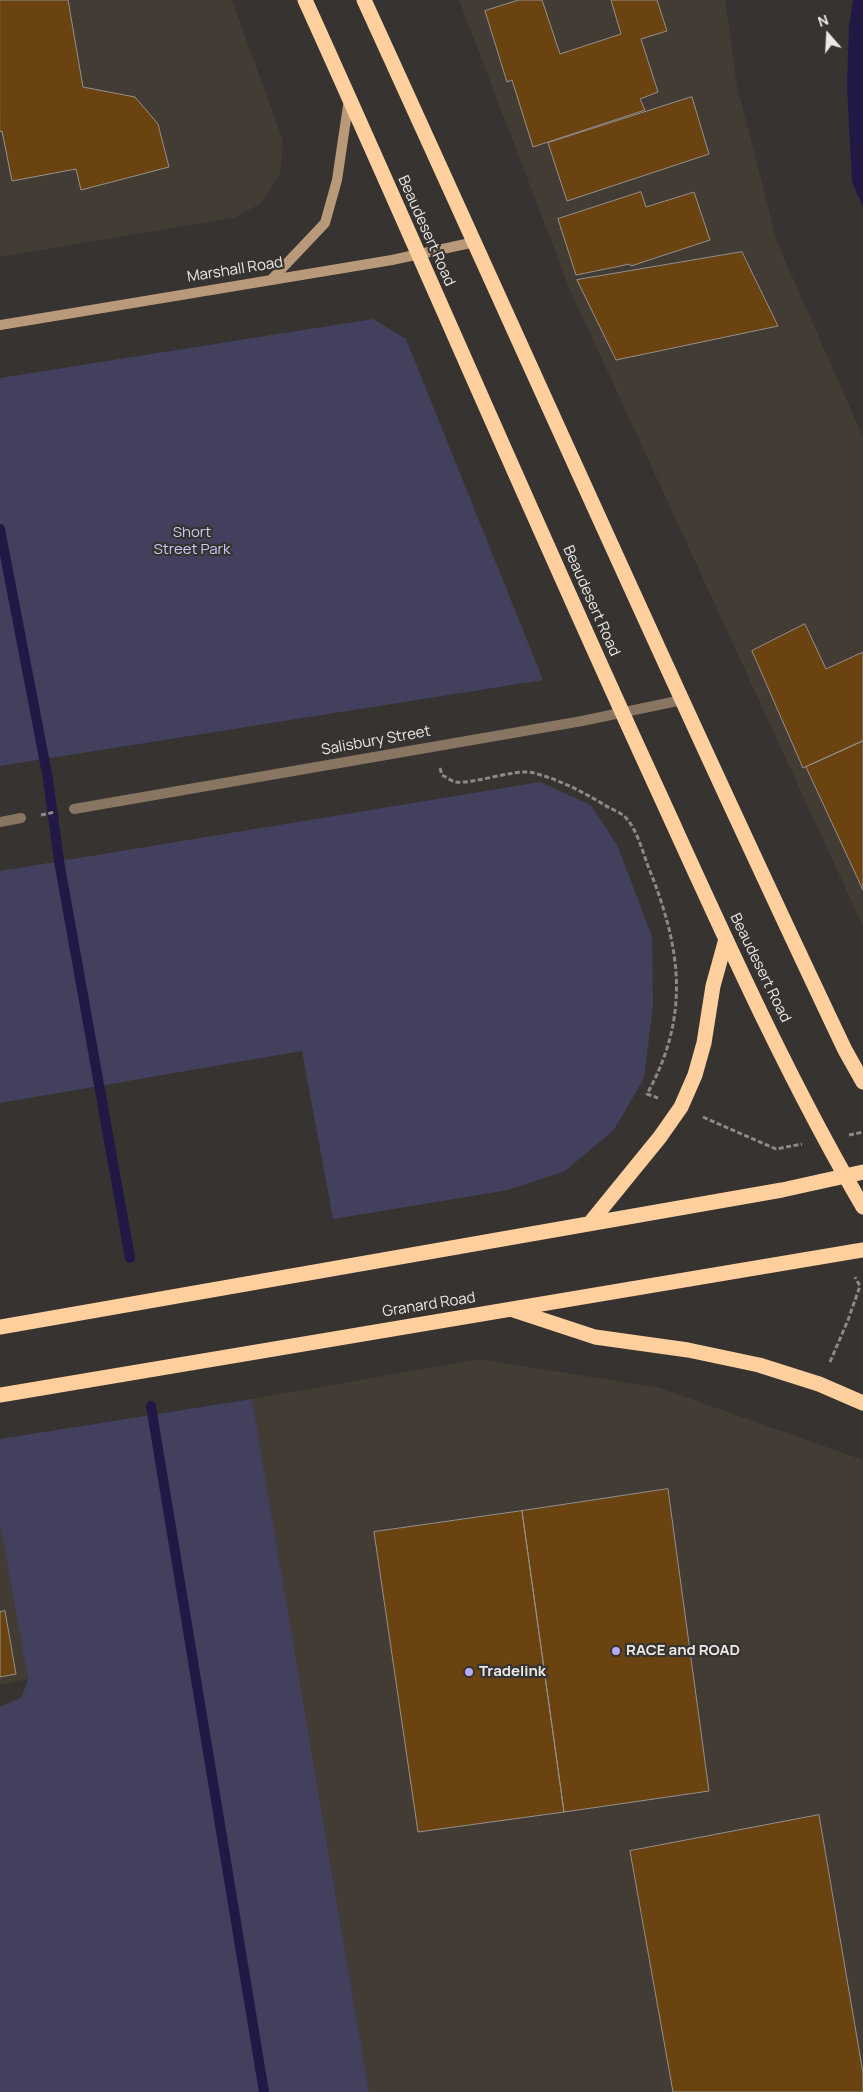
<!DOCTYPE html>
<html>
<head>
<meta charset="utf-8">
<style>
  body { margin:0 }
  #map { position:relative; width:863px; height:2092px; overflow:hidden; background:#363330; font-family:Manrope,sans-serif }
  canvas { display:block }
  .north { position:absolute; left:803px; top:10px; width:50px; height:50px; -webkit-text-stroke:4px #363330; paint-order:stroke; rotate:341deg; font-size:14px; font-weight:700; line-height:20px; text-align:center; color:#ebe9e7 }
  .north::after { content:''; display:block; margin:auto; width:18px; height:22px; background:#ebe9e7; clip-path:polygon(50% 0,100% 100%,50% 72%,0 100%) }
</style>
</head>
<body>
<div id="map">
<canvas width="863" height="2092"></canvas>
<div class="north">N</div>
</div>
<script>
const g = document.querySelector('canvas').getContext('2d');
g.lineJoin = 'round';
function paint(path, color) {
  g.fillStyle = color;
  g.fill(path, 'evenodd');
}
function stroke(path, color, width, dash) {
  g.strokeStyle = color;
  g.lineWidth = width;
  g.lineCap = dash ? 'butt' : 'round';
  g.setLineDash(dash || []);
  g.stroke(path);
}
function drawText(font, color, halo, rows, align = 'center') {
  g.font = font + ' Manrope,sans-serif';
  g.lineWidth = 4.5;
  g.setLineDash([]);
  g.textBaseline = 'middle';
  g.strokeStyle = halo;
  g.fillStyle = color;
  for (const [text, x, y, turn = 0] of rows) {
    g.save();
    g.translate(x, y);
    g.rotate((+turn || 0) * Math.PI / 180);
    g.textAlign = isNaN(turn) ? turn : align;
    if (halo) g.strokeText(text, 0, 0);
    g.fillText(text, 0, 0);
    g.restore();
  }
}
paint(new Path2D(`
  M0 0H232L283 141 280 174 260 204 233 218 0 257Z
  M459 0H725L737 86 777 242 863 437V926L570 290Z
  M479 1359 660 1388 863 1460V2092H369L252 1399Z
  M0 1524 28 1679 0 1685Z`), '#433c34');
paint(new Path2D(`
  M373 319 406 339 543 680 0 766V378Z
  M540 782 591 805 617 845 652 936 653 1006 644 1078 614 1130 565 1171 508 1190 333 1219 302 1051 0 1103V871Z
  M252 1399 369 2092H0V1707L22 1697 28 1679 0 1524V1439Z`), '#43405e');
paint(new Path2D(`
  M853 0H863V207L852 182 847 85 849 27Z`), '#221846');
stroke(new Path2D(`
  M0 529 48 779 59 861 130 1258
  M151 1406 264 2092`), '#221846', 10);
const building = new Path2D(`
  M0 0H68L83 87 135 97 158 124 169 167 81 190 76 169 12 181 2 131 0 132Z
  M519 0H542L560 54 621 34 611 0H657L667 31 641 39 658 92 640 99 645 110 533 147 512 80 507 82 485 11Z
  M692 97 709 154 567 201 548 143Z
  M641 192 646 207 694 192 710 240 631 266 630 264 576 275 558 219Z
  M742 252 778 326 616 360 577 280Z
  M805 624 826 669 863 652V741L803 768 752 651Z
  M863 741V890L806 767Z
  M668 1489 709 1791 564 1812 522 1511Z
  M522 1511 564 1812 418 1832 374 1532Z
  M5 1611 16 1674 0 1677V1612Z
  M819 1815 863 2073V2092H673L630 1851Z`);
paint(building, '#6b4311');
stroke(building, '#94908d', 1);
stroke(new Path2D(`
  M440 768 442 775C446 777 451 781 456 782 476 784 516 768 534 773 560 780 581 791 603 804 609 808 617 811 623 815 636 826 642 850 648 866 681 947 691 1015 647 1094L658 1098
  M41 815 55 812
  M703 1117 776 1149 802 1144
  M849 1135 863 1132
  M830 1362 848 1320 860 1286 855 1277`), '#8c8987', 3, [5, 2.5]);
stroke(new Path2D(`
  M74 809 582 721 682 700
  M0 822 21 818`), '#887562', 10);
stroke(new Path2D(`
  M271 280 325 223 337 180 349 99
  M0 325 392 260 475 242`), '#b89a7b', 10);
stroke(new Path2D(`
  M305 0C421 256 531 514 648 769 716 917 781 1067 863 1207
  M364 0C524 350 680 702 845 1050L863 1082
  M590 1223 660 1137 681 1107 695 1075 704 1043 713 986 726 939
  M513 1310 595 1337 688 1350 759 1365 819 1384 863 1403
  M0 1327 782 1190 863 1172
  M0 1395 863 1250`), '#ffcf9e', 15);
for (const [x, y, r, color] of [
  [616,1651,5,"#b4acf9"],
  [469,1672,5,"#b4acf9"]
]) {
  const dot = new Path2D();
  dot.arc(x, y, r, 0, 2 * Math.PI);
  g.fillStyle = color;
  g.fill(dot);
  stroke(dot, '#363330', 2);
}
drawText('15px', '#ebe9e7', '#363330', [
  ["Beaudesert Road",426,231,66],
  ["Marshall Road",235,270,-9],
  ["Beaudesert Road",591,601,66],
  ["Salisbury Street",376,741,-10],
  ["Beaudesert Road",760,968,64],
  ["Granard Road",429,1305,-9]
]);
drawText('15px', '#cbc7f8', '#363330', [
  ["Short",192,533],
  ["Street Park",192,550]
]);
drawText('bold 15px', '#ebe9e7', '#363330', [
  ["RACE and ROAD",626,1651],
  ["Tradelink",479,1672]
], 'left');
</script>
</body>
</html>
